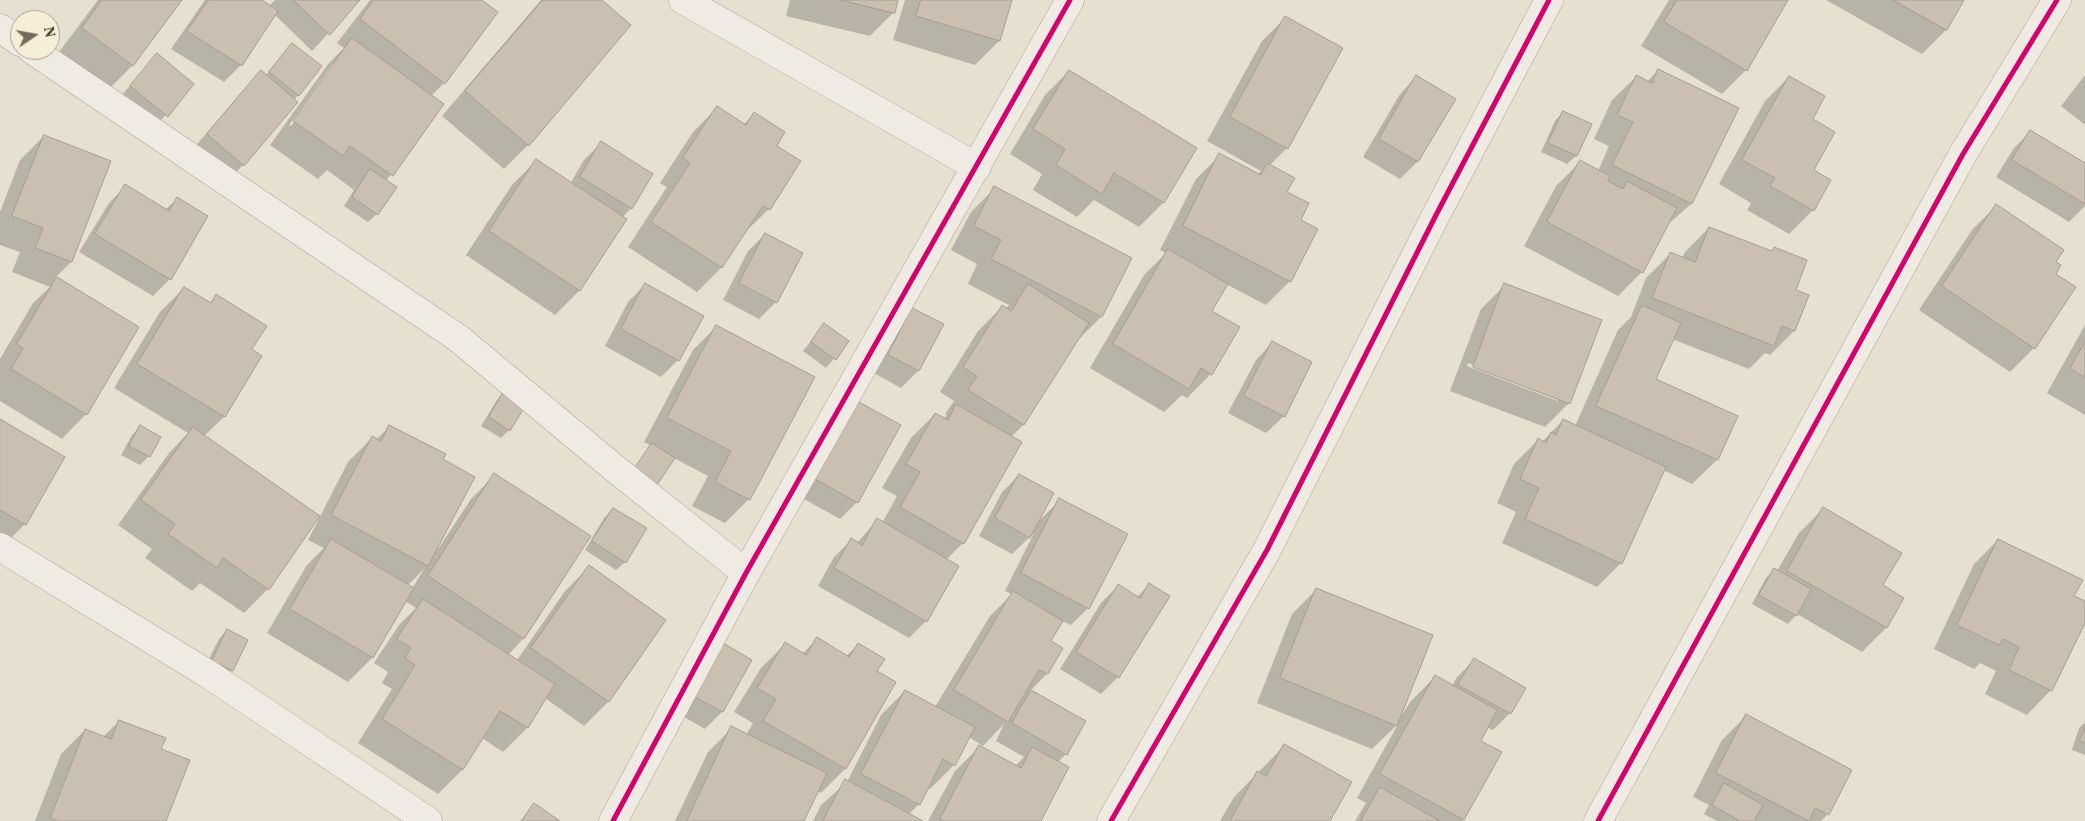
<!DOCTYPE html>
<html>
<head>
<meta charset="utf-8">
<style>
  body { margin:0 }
  #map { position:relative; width:2085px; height:821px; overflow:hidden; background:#e7e0d1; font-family:Georgia,serif }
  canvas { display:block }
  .north { position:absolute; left:10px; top:10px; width:50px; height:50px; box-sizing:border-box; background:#f7eed8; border:1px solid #ada18e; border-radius:50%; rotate:78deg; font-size:14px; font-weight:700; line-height:20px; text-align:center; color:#3d2e20 }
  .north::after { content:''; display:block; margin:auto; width:18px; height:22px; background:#786c5e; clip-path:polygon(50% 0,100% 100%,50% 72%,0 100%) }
</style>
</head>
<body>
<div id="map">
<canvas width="2085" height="821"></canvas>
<div class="north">N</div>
</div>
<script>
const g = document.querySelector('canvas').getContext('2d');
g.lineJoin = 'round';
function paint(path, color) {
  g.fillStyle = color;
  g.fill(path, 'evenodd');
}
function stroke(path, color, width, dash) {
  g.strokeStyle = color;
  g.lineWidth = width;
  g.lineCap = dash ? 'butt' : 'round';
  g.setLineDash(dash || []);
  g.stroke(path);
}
paint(new Path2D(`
  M98 0H181L132 66 108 90 59 52Z
  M205 0H260L269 6 275 0H359L312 51 274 14 241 65 224 82 171 49Z
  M370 0H481L444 83 431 96 442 105 386 181 377 214 368 222 344 206 354 190 327 170 318 179 270 145 329 63 344 48 337 43ZM332 64H335L291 126 289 125Z
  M541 0H600L528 145 504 169 442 116Z
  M790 0H897L894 12 870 36 786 16Z
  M905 0H1010L999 41 975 65 893 40Z
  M1669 0H1787L1746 70 1722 94 1641 46Z
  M1826 0H1962L1946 30 1922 54Z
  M1286 17 1287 148 1269 166 1286 192 1299 220 1290 281 1266 305 1226 284 1210 311 1211 374 1187 398 1182 395 1164 412 1090 368 1144 275 1166 253 1160 250 1196 179 1220 155 1257 174 1261 171 1207 141 1262 41Z
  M292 44 298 95 243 165 227 182 191 151 245 89 262 72 266 75Z
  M157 55 192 84 150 133 114 104Z
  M1658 70 1737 108 1691 204 1665 227 1642 272 1618 296 1524 246 1556 186 1580 162 1598 171 1609 146 1594 139 1612 100 1637 76 1647 82Z
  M1069 71 1195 148 1163 203 1139 227 1094 200 1077 217 1033 190 1042 174 1010 154 1045 95Z
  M2085 75V125L2061 106Z
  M1416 77 1454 100 1417 162 1400 179 1363 157 1400 94Z
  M1789 77 1811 119 1813 210 1789 234 1747 210 1751 203 1719 184 1765 101Z
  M717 108 743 125 754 114 775 146 799 162 769 209 744 233 721 268 697 292 628 247 667 187 660 183 693 132Z
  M1563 112 1591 125 1576 156 1567 164 1541 152 1555 121Z
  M2031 131 2085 164V206L2069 222 1996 177 2014 148Z
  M44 136 71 262 55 278 138 327 86 414 62 439 0 401V359L33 303 50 287 12 272 20 252 0 245V212L20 160Z
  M601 143 631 208 622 218 625 220 579 291 555 315 466 255 512 185 536 161 570 184 584 160Z
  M126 186 165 210 177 199 170 279 153 296 79 252 109 203Z
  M995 188 1130 259 1101 317 1077 341 1023 425 1011 437 963 543 946 560 926 621 909 638 818 586 834 557 851 540 857 543 877 520 882 523 897 496 882 488 911 438 935 414 943 419 947 415 945 414 954 401 940 392 978 331 1002 307 1005 309 1009 305 968 284 977 264 951 250 971 212Z
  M1996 206 2054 262V274L2034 348 2010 372 1919 310 1972 230Z
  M1709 228 1794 291 1807 296 1794 331 1770 355 1765 353 1749 369 1672 339 1655 380 1736 416 1717 460 1692 484 1663 470 1621 563 1597 587 1502 543 1516 512 1497 503 1514 464 1538 440 1542 442 1563 420 1575 426 1618 330 1631 317 1646 278 1670 254 1682 258 1685 252Z
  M765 234 776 302 759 319 723 300 748 251Z
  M645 285 702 316 678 360 661 377 605 346 628 302Z
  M1505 285 1569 403 1545 427 1450 391 1481 309ZM1468 363 1558 398V401L1467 366Z
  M184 288 209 303 217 296 250 350 261 356 224 417 204 436 268 589 244 613 200 583 192 591 145 558 152 549 118 525 169 453 188 433 114 388 160 312Z
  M913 309 942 324 918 371 901 388 872 372 896 326Z
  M824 325 848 342 826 368 803 351Z
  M2085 325V415L2047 393Z
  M717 326 813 378 749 499 725 523 692 506 708 476 674 458 623 484 651 446 644 442 693 350Z
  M1273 342 1284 416 1266 433 1228 413 1256 360Z
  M506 391 509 430 501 438 481 426 497 400Z
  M838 419 857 502 840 519 797 495Z
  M0 420 25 524 1 548H0Z
  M141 426 149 456 140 465 121 455 132 435Z
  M390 426 441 460 438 549 471 499 495 475 590 537 523 639 508 655 517 660 565 591 589 567 608 702 584 726 545 698 527 728 503 752 482 738 462 770 438 794 358 743 392 689 382 683 388 672 374 663 399 625 416 608 405 601 372 658 348 682 267 633 307 565 324 548 308 540 348 462 372 438 376 440ZM424 569 412 589 407 586Z
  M1019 475 1040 520 1060 500 1088 608 1071 625 1062 621 1049 641 1061 649 1047 674 1030 691 1084 721 1066 754 1058 762 1040 821H928L955 771 979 747 1015 766 1024 757 996 741 1004 724 983 746 969 737 954 765 930 789 927 787 919 804 908 815 920 821H813L821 805 847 782 881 715 905 691 935 707 990 616 1012 594 1005 591 1034 533 1012 554 979 536 1002 492Z
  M613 509 625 562 616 570 585 550 604 518Z
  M1823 509 1882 585 1903 598 1886 628 1862 652 1797 614 1788 624 1752 604 1766 578 1774 570 1777 571 1799 533Z
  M1998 540 2073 596 2085 603V620L2051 690 2027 715 1985 694 1996 671 1980 663 1974 669 1934 649 1974 564Z
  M1149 585 1118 677 1101 694 1060 669 1101 603 1118 586 1136 598Z
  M1316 590 1397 722 1411 701 1435 677 1452 686 1457 677 1474 660 1524 688 1510 713 1493 730 1487 727 1479 741 1462 821H1355L1366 803 1357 798 1398 724 1372 749 1257 703 1292 614Z
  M227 630 232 670 223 679 204 669 219 639Z
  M817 639 846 656 858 645 876 672 894 683 845 769 821 793 817 791 803 821H675L708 752 732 728 746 735 753 723 734 712 761 668 785 644 802 654Z
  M750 660 722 712 705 729 677 713 706 661Z
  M1746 716 1828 814 1821 821H1717L1704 814 1709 805 1693 797 1722 740Z
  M119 721 160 750 165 821H35L61 754 85 730 103 737Z
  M2085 722V755L2072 750 2079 728Z
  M1285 745 1329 821H1220L1234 797Z
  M534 805 558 821H520Z`), '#0003');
const building = new Path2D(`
  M102 0H182L133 66 82 28Z
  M209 0H262L278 11 242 66 187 31Z
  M294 0H360L330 35Z
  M374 0H482L498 12 445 84 360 19Z
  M543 0H602L631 25 529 146 465 91Z
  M841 0H898L895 13Z
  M921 0H1012L1000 41 916 16Z
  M1677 0H1788L1747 71 1664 22Z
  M1893 0H1964L1947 30Z
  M1285 16 1343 48 1288 149 1230 117Z
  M352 38 444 104 393 176 350 146 343 156 293 121Z
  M292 43 322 66 299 96 269 72Z
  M157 53 194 84 168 117 130 86Z
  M1658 69 1739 108 1692 204 1612 165 1633 122 1617 115 1636 75 1652 83Z
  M261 70 298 102 244 166 207 134Z
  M1069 70 1197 148 1164 203 1114 173 1102 194 1056 165 1065 149 1033 129Z
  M1416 75 1456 99 1418 162 1379 139Z
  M1789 76 1825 96 1813 119 1835 132 1814 170 1831 180 1814 211 1770 186 1775 178 1742 160Z
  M717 106 746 125 754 112 785 132 777 146 801 161 770 210 763 206 722 268 651 222 690 163 683 158Z
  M1563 111 1592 124 1577 156 1548 143Z
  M2030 130 2085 163V204L2012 160Z
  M44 135 111 161 72 262 35 248 43 228 12 216Z
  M601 141 653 174 632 209 580 177Z
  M1219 153 1261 175 1267 163 1295 178 1287 192 1309 203 1301 220 1318 229 1291 282 1183 226Z
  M536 159 627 219 580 291 489 231Z
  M1580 160 1610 176 1608 181 1623 189 1627 181 1677 208 1643 273 1547 222Z
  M370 169 397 187 378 215 352 197Z
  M125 184 169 211 177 197 208 216 171 280 95 234Z
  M994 186 1132 258 1102 317 991 259 1001 240 974 226Z
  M1996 204 2064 250 2056 262 2061 265 2056 274 2076 287 2035 349 1942 286Z
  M1709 227 1772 251 1774 247 1807 260 1796 290 1809 295 1795 331 1782 326 1774 346 1652 298 1670 252 1695 262Z
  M765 233 803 253 777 303 739 283Z
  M1168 249 1228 284 1212 311 1240 327 1212 375 1201 368 1189 389 1113 344Z
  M57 277 139 327 87 415 11 369 23 348 17 344Z
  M645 283 704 316 679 361 621 329Z
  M1504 283 1602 320 1570 404 1473 367Z
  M1028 284 1089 323 1024 425 968 390 977 376 963 367 1002 305 1011 311Z
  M184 287 211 303 216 294 267 326 252 349 262 356 225 417 137 364Z
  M1642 305 1681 323 1656 379 1738 416 1718 460 1596 406Z
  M912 308 944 324 919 371 888 355Z
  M824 323 849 341 836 360 811 342Z
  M716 325 815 377 750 500 715 482 731 451 667 418Z
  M1272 341 1312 362 1285 417 1244 396Z
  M2085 342V377L2070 369Z
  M505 389 527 403 510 431 489 417Z
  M855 400 901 425 858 503 813 478Z
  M956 404 1022 442 964 544 900 507 920 472 906 464 935 413 948 420Z
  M0 419 65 457 26 525 0 510Z
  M1563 419 1666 467 1622 564 1525 519 1539 488 1520 479 1538 438 1546 443 1551 432 1556 435Z
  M140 425 161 437 150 457 129 446Z
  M389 425 446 454 443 459 475 477 428 566 331 515 372 436 381 441Z
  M193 427 320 516 269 590 223 558 217 568 168 534 175 524 141 500Z
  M652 443 675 458 653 491 630 475Z
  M494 473 591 536 524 639 428 576Z
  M1019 474 1054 493 1030 538 995 518Z
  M1059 498 1128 534 1089 609 1021 573Z
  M1823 507 1902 553 1883 585 1904 598 1887 628 1787 571Z
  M613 508 647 528 626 563 592 541Z
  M877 518 959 566 927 622 834 568 851 538 862 545Z
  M331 539 414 588 373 658 290 609Z
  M1998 539 2083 580 2074 596 2085 601V623L2052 691 2009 670 2019 647 2003 639 1999 645 1957 625Z
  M589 565 666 620 609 702 531 648Z
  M1774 568 1811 589 1797 616 1759 595Z
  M1149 583 1170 596 1119 678 1076 652 1118 584 1140 598Z
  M1316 588 1433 635 1397 726 1280 678Z
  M1013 591 1063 621 1051 641 1063 648 1048 674 1039 670 1008 722 954 690Z
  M423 599 555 684 528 728 500 711 463 770 382 719 415 665 405 658 411 648 397 639Z
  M227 629 248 640 233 671 212 661Z
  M817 637 849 657 858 643 885 659 877 671 896 682 846 769 763 721 776 699 757 688 785 642 806 655Z
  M723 643 752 660 723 712 693 696Z
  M1474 658 1526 688 1511 714 1458 685Z
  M1435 675 1497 710 1481 741 1502 752 1464 820 1380 774Z
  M905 690 975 727 955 766 943 759 920 805 861 774Z
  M1031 690 1086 721 1067 755 1012 723Z
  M1746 714 1852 770 1829 815 1815 808 1809 821 1716 773Z
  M119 720 166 738 161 749 190 760 166 821H58L50 818 85 729 111 739Z
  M731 726 827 773 804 821H687Z
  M2085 726V743L2080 741Z
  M1284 744 1352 782 1330 821H1230L1257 771 1266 776Z
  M979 745 1021 768 1032 747 1069 767 1041 821H944L940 819Z
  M845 779 923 821H823Z
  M1724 783 1763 805 1754 821H1740L1712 805Z
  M1380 787 1440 821H1361Z
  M534 803 560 821H522Z`);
paint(building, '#cbbfb2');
stroke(building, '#a89c90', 1);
const minor = new Path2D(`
  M683 0 977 167
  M0 28 20 42
  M32 50 458 338 613 467 746 573
  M0 547 208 674 428 821
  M613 821 746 573 1070 0
  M1111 821 1267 550 1436 215 1549 0
  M1598 821 1963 154 2057 0`);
stroke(minor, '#ada599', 29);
stroke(minor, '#efebe3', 28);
stroke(new Path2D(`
  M613 821 746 573 1070 0
  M1111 821 1267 550 1436 215 1549 0
  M1598 821 1963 154 2057 0`), '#d6006c', 5);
</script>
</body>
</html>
